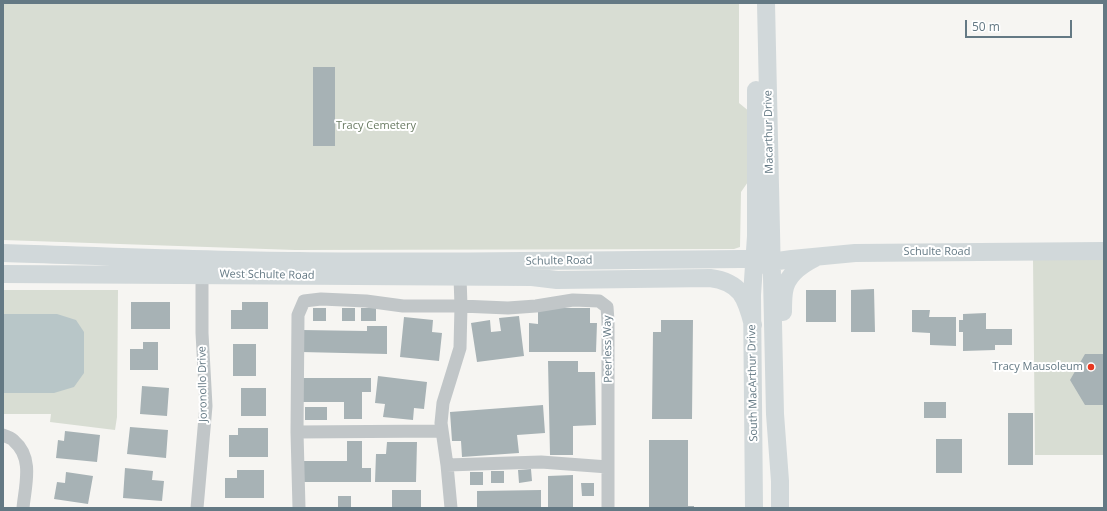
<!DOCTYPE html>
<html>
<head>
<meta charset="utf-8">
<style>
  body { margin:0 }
  #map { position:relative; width:1107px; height:511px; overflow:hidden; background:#f6f5f2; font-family:"Open Sans",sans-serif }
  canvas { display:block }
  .frame { position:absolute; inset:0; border:4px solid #647984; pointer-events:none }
  .scale { position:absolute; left:965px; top:20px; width:107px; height:18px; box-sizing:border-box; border:2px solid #647984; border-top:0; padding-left:5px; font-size:12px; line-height:14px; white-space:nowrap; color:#647984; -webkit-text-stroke:3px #fff; paint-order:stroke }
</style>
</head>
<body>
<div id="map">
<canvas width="1107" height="511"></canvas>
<div class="frame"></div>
<div class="scale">50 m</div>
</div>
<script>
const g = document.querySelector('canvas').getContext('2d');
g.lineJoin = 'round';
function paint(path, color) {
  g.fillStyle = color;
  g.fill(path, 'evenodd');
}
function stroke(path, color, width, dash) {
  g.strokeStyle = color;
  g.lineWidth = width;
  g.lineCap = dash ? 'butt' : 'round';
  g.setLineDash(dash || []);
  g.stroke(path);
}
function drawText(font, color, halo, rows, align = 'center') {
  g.font = font + ' "Open Sans",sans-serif';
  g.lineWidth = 4;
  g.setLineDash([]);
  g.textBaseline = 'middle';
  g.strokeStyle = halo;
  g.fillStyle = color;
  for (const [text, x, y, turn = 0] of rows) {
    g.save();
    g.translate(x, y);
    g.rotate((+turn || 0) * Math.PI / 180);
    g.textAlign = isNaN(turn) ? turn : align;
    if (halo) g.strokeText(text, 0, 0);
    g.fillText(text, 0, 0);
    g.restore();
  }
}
paint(new Path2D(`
  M3 3H739V103L750 112V179L741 192 740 247 734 249 295 250 3 240Z
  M1033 259H1104V455H1035Z
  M3 290H118L117 417 115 430 50 422 51 414H3Z`), '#d8ddd3');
paint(new Path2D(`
  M3 314H57L76 320 84 332V373L74 387 54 393H3Z`), '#b8c6c8');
paint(new Path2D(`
  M313 67H335V146H313Z
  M874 289 875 332H851V290Z
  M806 290H836V322H806Z
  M131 302H170V329H131Z
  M242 302H268V329H231V310H242Z
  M313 308H326V321H313Z
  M342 308H355V321H342Z
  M361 308H376V321H361Z
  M538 308H590V323H597L596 352H529V323L538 324Z
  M912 310H930L929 317H956V346L930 345V333L912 332Z
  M986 313V329H1012V345H995V350L963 351V332H959V320H963V314Z
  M519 316 524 356 477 362 471 323 490 320 491 332 501 331 499 318Z
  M404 317 433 320 432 332 442 333 439 361 400 357Z
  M661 320H693L692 419H652L653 332H661Z
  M367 326H387V354L301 352 302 330 367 331Z
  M143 342H158V370H130V349H143Z
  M233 344H256V376H233Z
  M1085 354H1104V405H1085L1070 380Z
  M548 361H578V372H595L596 425 573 426V455H550Z
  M378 376 427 382 424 409 414 408 413 420 383 417 385 404 375 403Z
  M301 378H371V392H362V419H344V402H301Z
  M142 386 169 388 167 416 140 414Z
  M241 388H266V416H241Z
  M924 402H946V418H924Z
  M543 405 545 433 517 435 519 453 462 457 461 441H452L450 412Z
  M305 407H327V420H305Z
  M1008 413H1033V465H1008Z
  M130 427 168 430 166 458 127 454Z
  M238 428H268V457H229V435H238Z
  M65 431 100 435 97 462 56 458 58 440 64 441Z
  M936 439H962V473H936Z
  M649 440H688V506H694V508H649Z
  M347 441H362V468H371V482H303V461H347Z
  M387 442H417L416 482H375L376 454H386Z
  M125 468 153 471 152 480 164 481 162 501 123 498Z
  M531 469 532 481 519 483 518 470Z
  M237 470H264V498H225V478H237Z
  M491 471H504V483H491Z
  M66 472 93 476 88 504 54 499 57 482 65 483Z
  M470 472H483V485H470Z
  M573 475V508H548V476Z
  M581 483H594V496H582Z
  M392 490H421V508H392Z
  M541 490V508H477V491Z
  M338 496H351V508H338Z`), '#a7b2b5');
stroke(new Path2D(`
  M297 432 441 431
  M3 435C7 437 12 438 14 441 34 458 25 486 23 508
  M447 465 541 462 608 467
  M197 508 206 406 202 333V266
  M299 508 297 432 298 315 304 301 321 299 366 301 403 306H461L508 308 536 306 573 300 599 301 607 307 608 321V508
  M451 508 447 465 441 423 443 403 460 348 461 306 460 277`), '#c1c6c8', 13);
stroke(new Path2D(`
  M766 3 775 414 780 481V508
  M3 253C102 256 201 260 299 261 446 263 593 260 740 259H755L771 262
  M760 265 771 262 792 259 855 253 1104 251
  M3 274 532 277 557 280 710 278C741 282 746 298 753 325
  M783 312C783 305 783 299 784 292 786 275 801 265 815 258
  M754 508 752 295 756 236V90`), '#d1d8da', 18);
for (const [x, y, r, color] of [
  [1091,367,4,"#e73821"]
]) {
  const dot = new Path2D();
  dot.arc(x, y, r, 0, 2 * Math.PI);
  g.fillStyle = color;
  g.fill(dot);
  stroke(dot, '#fff', 1.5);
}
drawText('11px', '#6a7b63', '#fff', [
  ["Tracy Cemetery",376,126]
]);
drawText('11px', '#647984', '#fff', [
  ["Macarthur Drive",769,132,-91],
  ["Schulte Road",937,252],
  ["Schulte Road",559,261,-1],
  ["West Schulte Road",267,275,1],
  ["Peerless Way",608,349,-91],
  ["South MacArthur Drive",753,383,-91],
  ["Joronollo Drive",203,384,-91]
]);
drawText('11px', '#647984', '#fff', [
  ["Tracy Mausoleum",1083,367]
], 'right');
</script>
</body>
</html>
